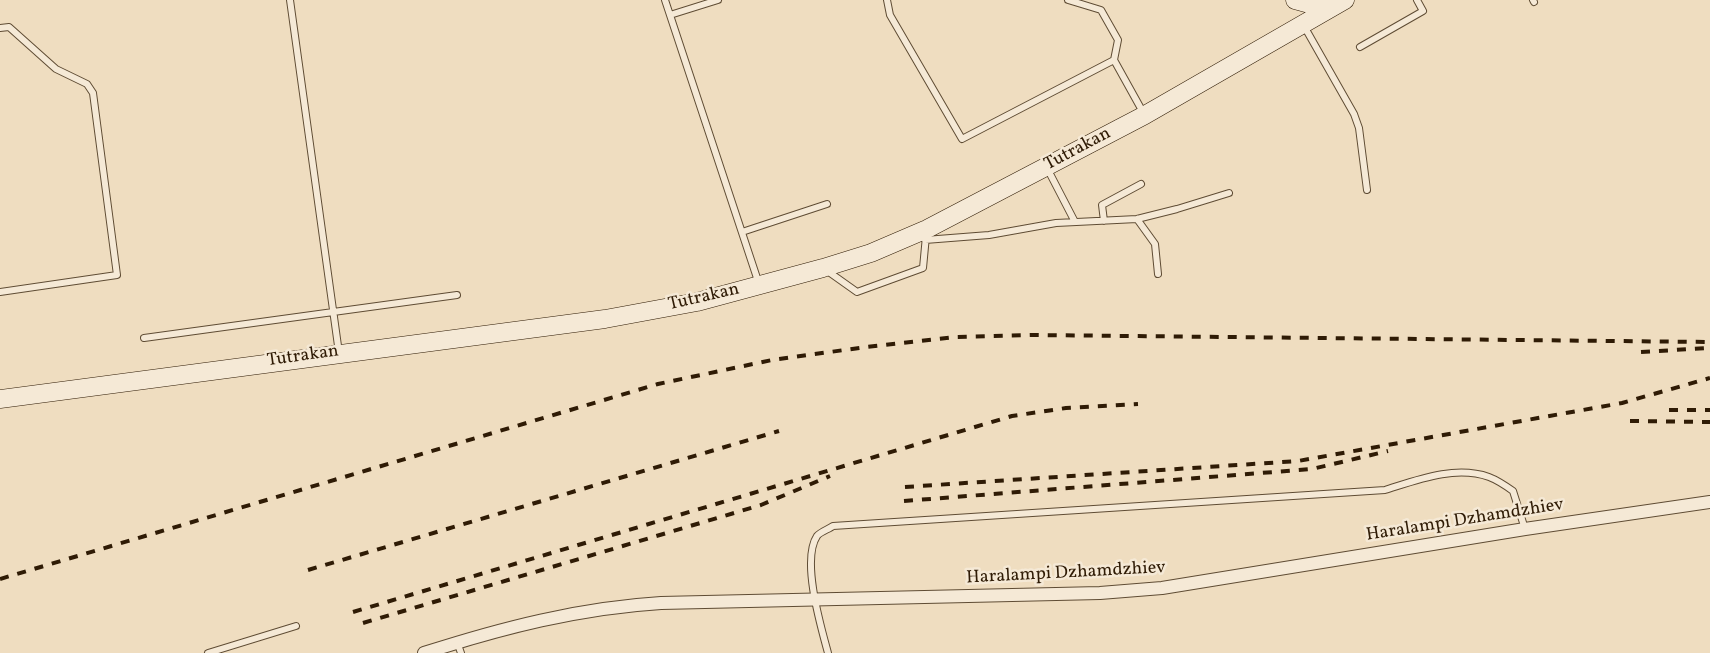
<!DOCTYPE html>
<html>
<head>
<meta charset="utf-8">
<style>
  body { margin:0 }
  canvas { display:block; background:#efddc0 }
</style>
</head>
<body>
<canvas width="1710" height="653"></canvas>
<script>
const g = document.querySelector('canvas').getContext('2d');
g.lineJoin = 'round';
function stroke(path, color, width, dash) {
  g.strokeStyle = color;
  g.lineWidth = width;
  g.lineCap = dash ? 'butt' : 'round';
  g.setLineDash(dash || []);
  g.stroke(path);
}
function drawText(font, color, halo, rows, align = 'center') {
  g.font = font + ' Vollkorn,serif';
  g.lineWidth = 5;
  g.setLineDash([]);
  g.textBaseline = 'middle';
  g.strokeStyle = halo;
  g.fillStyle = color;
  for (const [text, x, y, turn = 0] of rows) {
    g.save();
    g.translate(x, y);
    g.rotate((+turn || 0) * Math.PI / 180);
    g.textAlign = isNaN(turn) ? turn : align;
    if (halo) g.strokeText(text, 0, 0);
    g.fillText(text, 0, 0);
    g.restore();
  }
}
const lane = new Path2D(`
  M290 0 339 353
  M665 0 759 284
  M887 0 890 15 962 139 1114 60
  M1068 0 1101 10 1118 40 1114 60 1144 114
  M1533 0 1534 2
  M670 15 718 0
  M1304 26 1354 114 1359 128 1367 190
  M0 28 9 27 56 69 87 84 93 93 117 275 0 292
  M1360 47 1423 11 1417 0
  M1047 168 1075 222
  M1137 219 1155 244 1158 274
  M1104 221 1102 205 1141 184
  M742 232 827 204
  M925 240 989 235 1056 223 1137 219 1177 209 1229 193
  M826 270 857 292 923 268 926 236
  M144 338 457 295
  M457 642 461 653
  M208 653 296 626
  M828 653C821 627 801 560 817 536 820 532 829 529 833 526L1385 490C1417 480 1455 465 1489 477 1497 480 1506 486 1513 491L1525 529`);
const street = new Path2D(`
  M424 653C502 628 579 608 661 603L1100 593 1162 588 1525 529 1710 502`);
const secondary = new Path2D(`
  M1295 0 1328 9
  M0 399 605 319 697 302 823 268 871 253 927 229 1145 115 1345 0`);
stroke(lane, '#5f4c34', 8);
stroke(street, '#5f4c34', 14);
stroke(secondary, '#2f1b05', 19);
stroke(lane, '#f5e9d6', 6);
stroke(street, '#f5e9d6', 12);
stroke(secondary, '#f5e9d6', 18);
stroke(new Path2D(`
  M1641 352 1708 348
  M1669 410H1710
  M1630 421 1710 422
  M905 487 1298 461 1622 403 1710 378
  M904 501 1312 469 1388 451
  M308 570 779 431
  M0 579 658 384 772 360 866 347 956 337 1033 335 1710 342
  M353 612 1012 416 1066 408 1138 404
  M363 623 761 505 830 476`), '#2f1b05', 4, [9, 9]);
drawText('18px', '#2f1b05', '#f5e9d6', [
  ["Tutrakan",1078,150,-28],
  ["Tutrakan",704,298,-13],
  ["Tutrakan",303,357,-8],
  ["Haralampi Dzhamdzhiev",1465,521,-9],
  ["Haralampi Dzhamdzhiev",1066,574,-3]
]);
</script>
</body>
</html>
